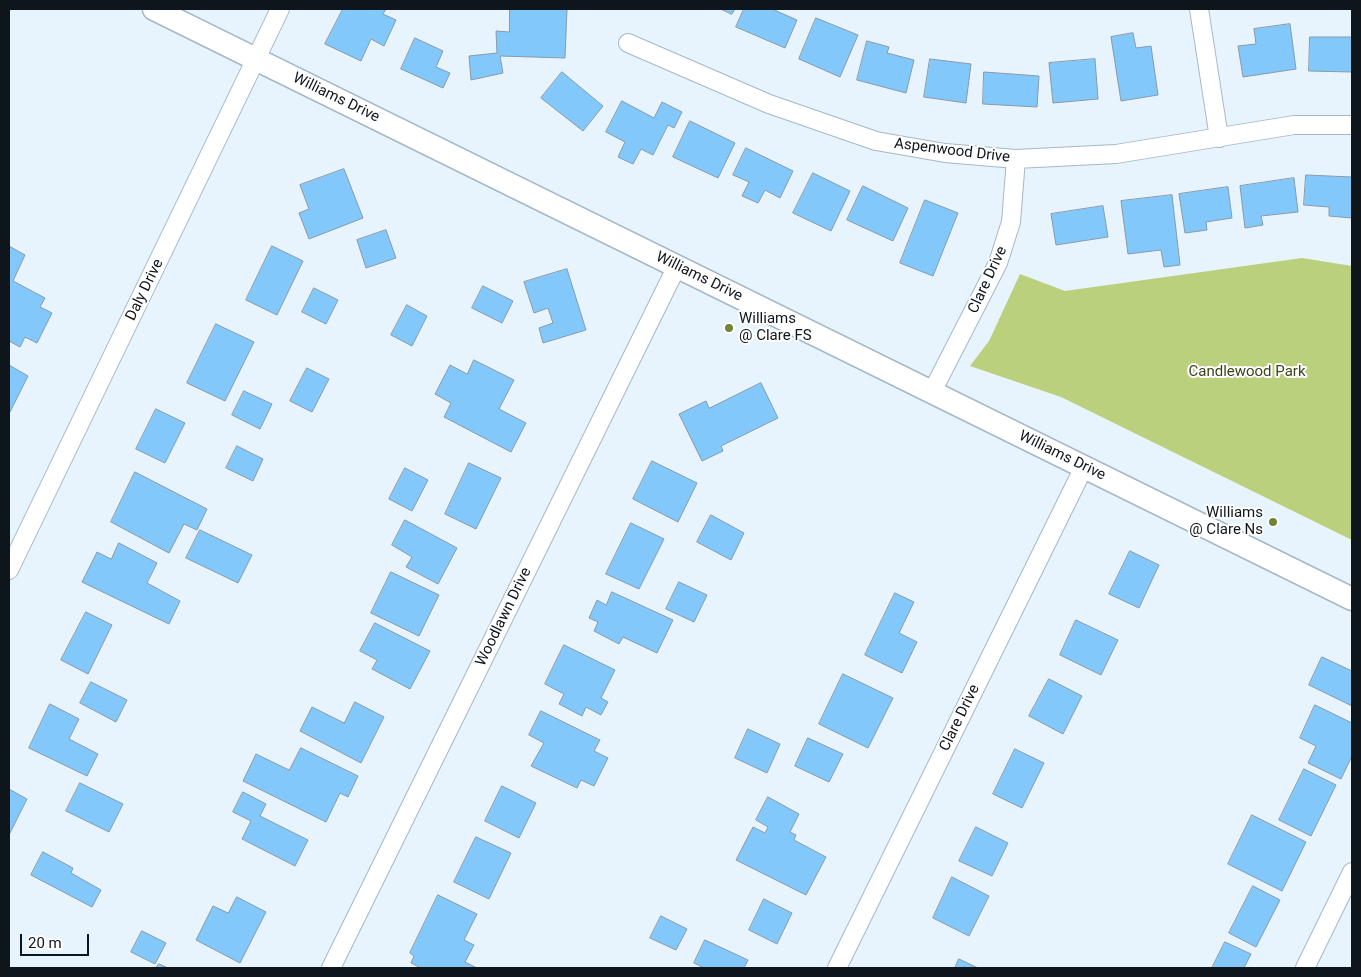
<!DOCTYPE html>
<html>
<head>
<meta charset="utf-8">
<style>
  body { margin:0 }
  #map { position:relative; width:1361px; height:977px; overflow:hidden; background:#e7f4fd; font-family:Roboto,sans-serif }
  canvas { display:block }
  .frame { position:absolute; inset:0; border:10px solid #0e151b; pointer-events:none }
  .scale { position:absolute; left:20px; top:934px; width:69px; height:22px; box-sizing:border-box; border:2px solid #0e151b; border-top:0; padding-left:6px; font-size:15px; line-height:18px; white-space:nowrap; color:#0e151b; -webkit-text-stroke:4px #fff; paint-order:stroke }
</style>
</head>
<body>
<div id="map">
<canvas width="1361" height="977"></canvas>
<div class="frame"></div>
<div class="scale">20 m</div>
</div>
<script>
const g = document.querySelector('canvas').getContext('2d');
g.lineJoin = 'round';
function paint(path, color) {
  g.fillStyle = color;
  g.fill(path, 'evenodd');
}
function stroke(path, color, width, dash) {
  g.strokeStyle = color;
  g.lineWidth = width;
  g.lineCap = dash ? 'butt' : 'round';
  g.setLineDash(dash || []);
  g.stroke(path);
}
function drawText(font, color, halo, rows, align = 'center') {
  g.font = font + ' Roboto,sans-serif';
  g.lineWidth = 4;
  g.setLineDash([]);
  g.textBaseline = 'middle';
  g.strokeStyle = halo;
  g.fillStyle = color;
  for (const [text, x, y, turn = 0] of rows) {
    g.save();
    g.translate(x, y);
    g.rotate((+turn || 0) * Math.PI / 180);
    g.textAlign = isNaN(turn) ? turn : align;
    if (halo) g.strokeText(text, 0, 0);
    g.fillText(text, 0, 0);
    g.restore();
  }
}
paint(new Path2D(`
  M1302 258 1352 266V540L1061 397 970 366 989 341 1020 274 1065 291Z`), '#bad07c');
const building = new Path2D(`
  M343 9H386L383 14 396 20 384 46 371 39 361 61 325 44Z
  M510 9H567L565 58 500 56 503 73 471 80 469 56 497 53 496 31 509 32Z
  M721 9H735L732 14Z
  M744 9H772L797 20 785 48 736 27Z
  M816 18 858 35 840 77 799 59Z
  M1290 24 1296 69 1243 77 1238 46 1256 44 1254 29Z
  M1133 33 1136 48 1151 46 1158 95 1121 101 1111 37Z
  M1310 37H1352V72L1309 71Z
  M415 38 443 51 436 67 450 73 443 88 401 69Z
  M867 41 889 47 887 53 914 60 906 93 857 80Z
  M930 59 971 64 966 103 924 97Z
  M1095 59 1098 99 1053 103 1049 63Z
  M562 72 603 106 583 131 541 98Z
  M984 72 1039 76 1037 107 983 104Z
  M622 101 654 118 662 102 682 112 674 128 668 125 653 155 641 149 633 164 618 157 625 142 606 132Z
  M690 121 735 143 718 178 673 157Z
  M746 148 793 171 780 198 765 190 758 203 742 196 749 182 733 175Z
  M344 169 363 218 309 239 299 213 309 209 300 185Z
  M813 173 850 191 831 231 793 213Z
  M1306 175 1352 177V218L1329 216V207L1304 205Z
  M1294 178 1298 212 1261 216 1263 225 1245 228 1240 186Z
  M863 186 908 208 893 241 847 220Z
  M1228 187 1232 218 1206 222 1207 230 1185 233 1179 194Z
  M1172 195 1180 265 1164 267 1161 250 1128 254 1121 201Z
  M925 200 958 213 933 276 900 263Z
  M1103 206 1108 237 1056 245 1051 214Z
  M386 230 396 258 366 268 357 240Z
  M9 246 25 255 13 281 45 298 40 307 52 313 37 343 25 337 20 347 9 341Z
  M272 246 303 261 277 315 246 300Z
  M567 269 586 330 543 343 539 328 553 323 548 308 534 313 524 282Z
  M483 286 513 301 502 323 472 308Z
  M314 288 338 300 326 324 302 312Z
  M407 305 427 316 412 346 391 335Z
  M216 324 254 342 225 401 187 383Z
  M474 360 514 380 499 409 526 423 511 452 444 417 451 403 435 394 450 365 467 374Z
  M9 365 28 376 9 414Z
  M307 368 329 379 312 412 290 401Z
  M761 383 778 418 721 446 723 451 702 461 679 414 706 401 709 408Z
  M244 391 272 404 260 429 232 415Z
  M156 409 185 423 165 463 136 449Z
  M237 446 263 459 253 481 226 468Z
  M652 461 697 483 678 522 633 499Z
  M469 463 501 478 476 529 445 514Z
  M405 468 428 480 412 511 389 499Z
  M135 472 207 509 197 530 184 524 169 553 111 522Z
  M711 515 744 533 731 560 697 542Z
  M405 520 457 548 438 584 406 567 412 557 392 545Z
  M631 523 664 539 639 589 606 574Z
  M200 530 252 555 238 583 186 558Z
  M119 543 157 563 147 583 180 601 169 624 82 582 97 552 111 559Z
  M1130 551 1159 565 1139 608 1109 594Z
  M391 572 439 595 419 636 371 613Z
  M679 582 707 595 694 622 666 609Z
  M612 592 673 620 657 653 623 637 619 644 594 631 598 622 589 618 597 600 606 605Z
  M895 593 914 602 899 633 917 642 902 673 865 655Z
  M86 612 112 625 88 674 61 660Z
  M1076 620 1118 640 1101 675 1060 655Z
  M375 623 430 651 410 689 372 669 377 660 360 651Z
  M564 645 615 670 601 698 608 702 601 715 586 707 582 716 559 704 564 694 545 684Z
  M1322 657 1352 671V706L1309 685Z
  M843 674 893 698 868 748 819 724Z
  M1049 679 1082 696 1063 734 1029 716Z
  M91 682 127 700 116 722 80 703Z
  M355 702 384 717 361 763 300 731 312 707 344 723Z
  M50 704 79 719 69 739 98 754 87 776 29 748Z
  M1315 705 1352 723V756L1341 779 1308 763 1316 746 1300 738Z
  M541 711 600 740 594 751 608 758 594 786 581 780 577 788 531 766 544 743 529 735Z
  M748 729 780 744 767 773 735 758Z
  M808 738 843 754 829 782 795 766Z
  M301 748 358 776 348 797 340 793 326 822 243 781 256 754 289 770Z
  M1015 749 1044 763 1022 808 993 794Z
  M1304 769 1336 785 1311 836 1279 820Z
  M80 783 123 804 109 832 66 811Z
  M502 786 536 803 519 838 485 821Z
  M9 789 27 799 9 835Z
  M243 792 266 804 260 816 308 840 295 866 242 839 251 821 233 812Z
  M768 797 799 814 790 832 796 835 794 840 826 857 806 895 736 860 753 827 765 833 768 827 756 820Z
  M1252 815 1306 842 1282 891 1228 864Z
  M976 827 1008 843 992 876 959 861Z
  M476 837 511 853 489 899 454 882Z
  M43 852 73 868 71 873 101 890 92 907 31 875Z
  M952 877 989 896 969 936 933 918Z
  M1253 886 1280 900 1256 947 1229 933Z
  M438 895 477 914 464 940 474 945 465 962 477 968H421L411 963 414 956 410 953Z
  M237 897 266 912 240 963 196 940 213 906 228 913Z
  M764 899 792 913 777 944 749 930Z
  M661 916 687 929 676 950 650 938Z
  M142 931 166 943 155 964 131 952Z
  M705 940 748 960 744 968H704L694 963Z
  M1225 942 1251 954 1244 968H1212Z
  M959 959 978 968H955Z
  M159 964 168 968H156Z`);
paint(building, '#82c8fb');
stroke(building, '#879aa9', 1);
const minor = new Path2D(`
  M1199 9 1219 138
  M628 43 769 104 876 141 945 153 1016 159 1116 154 1294 125H1352
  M932 392 998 263 1011 222 1016 159
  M9 570 280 9
  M331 968 677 266
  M837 968 1084 467
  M1305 968 1352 872`);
const tertiary = new Path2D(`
  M154 9 1352 599`);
stroke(minor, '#a4b8c7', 20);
stroke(tertiary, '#a4b8c7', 25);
stroke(minor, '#fff', 18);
stroke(tertiary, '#fff', 22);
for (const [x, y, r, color] of [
  [729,328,5,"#728535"],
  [1273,522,5,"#728535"]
]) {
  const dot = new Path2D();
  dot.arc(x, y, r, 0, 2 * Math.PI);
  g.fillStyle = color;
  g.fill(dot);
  stroke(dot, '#fff', 2);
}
drawText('15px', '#0e151b', '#fff', [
  ["Williams Drive",336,98,26],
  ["Aspenwood Drive",952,151,7],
  ["Williams Drive",699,277,26],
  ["Clare Drive",988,280,-65],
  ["Daly Drive",145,290,-64],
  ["Williams Drive",1062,456,26],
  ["Woodlawn Drive",504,617,-64],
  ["Clare Drive",960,718,-64]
]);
drawText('15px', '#0e151b', '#fff', [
  ["Williams",739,319],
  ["@ Clare FS",739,336],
  ["Williams",1263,513,"right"],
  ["@ Clare Ns",1263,530,"right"]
], 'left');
drawText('15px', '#3b451c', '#fff', [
  ["Candlewood Park",1247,372]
]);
</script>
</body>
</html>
